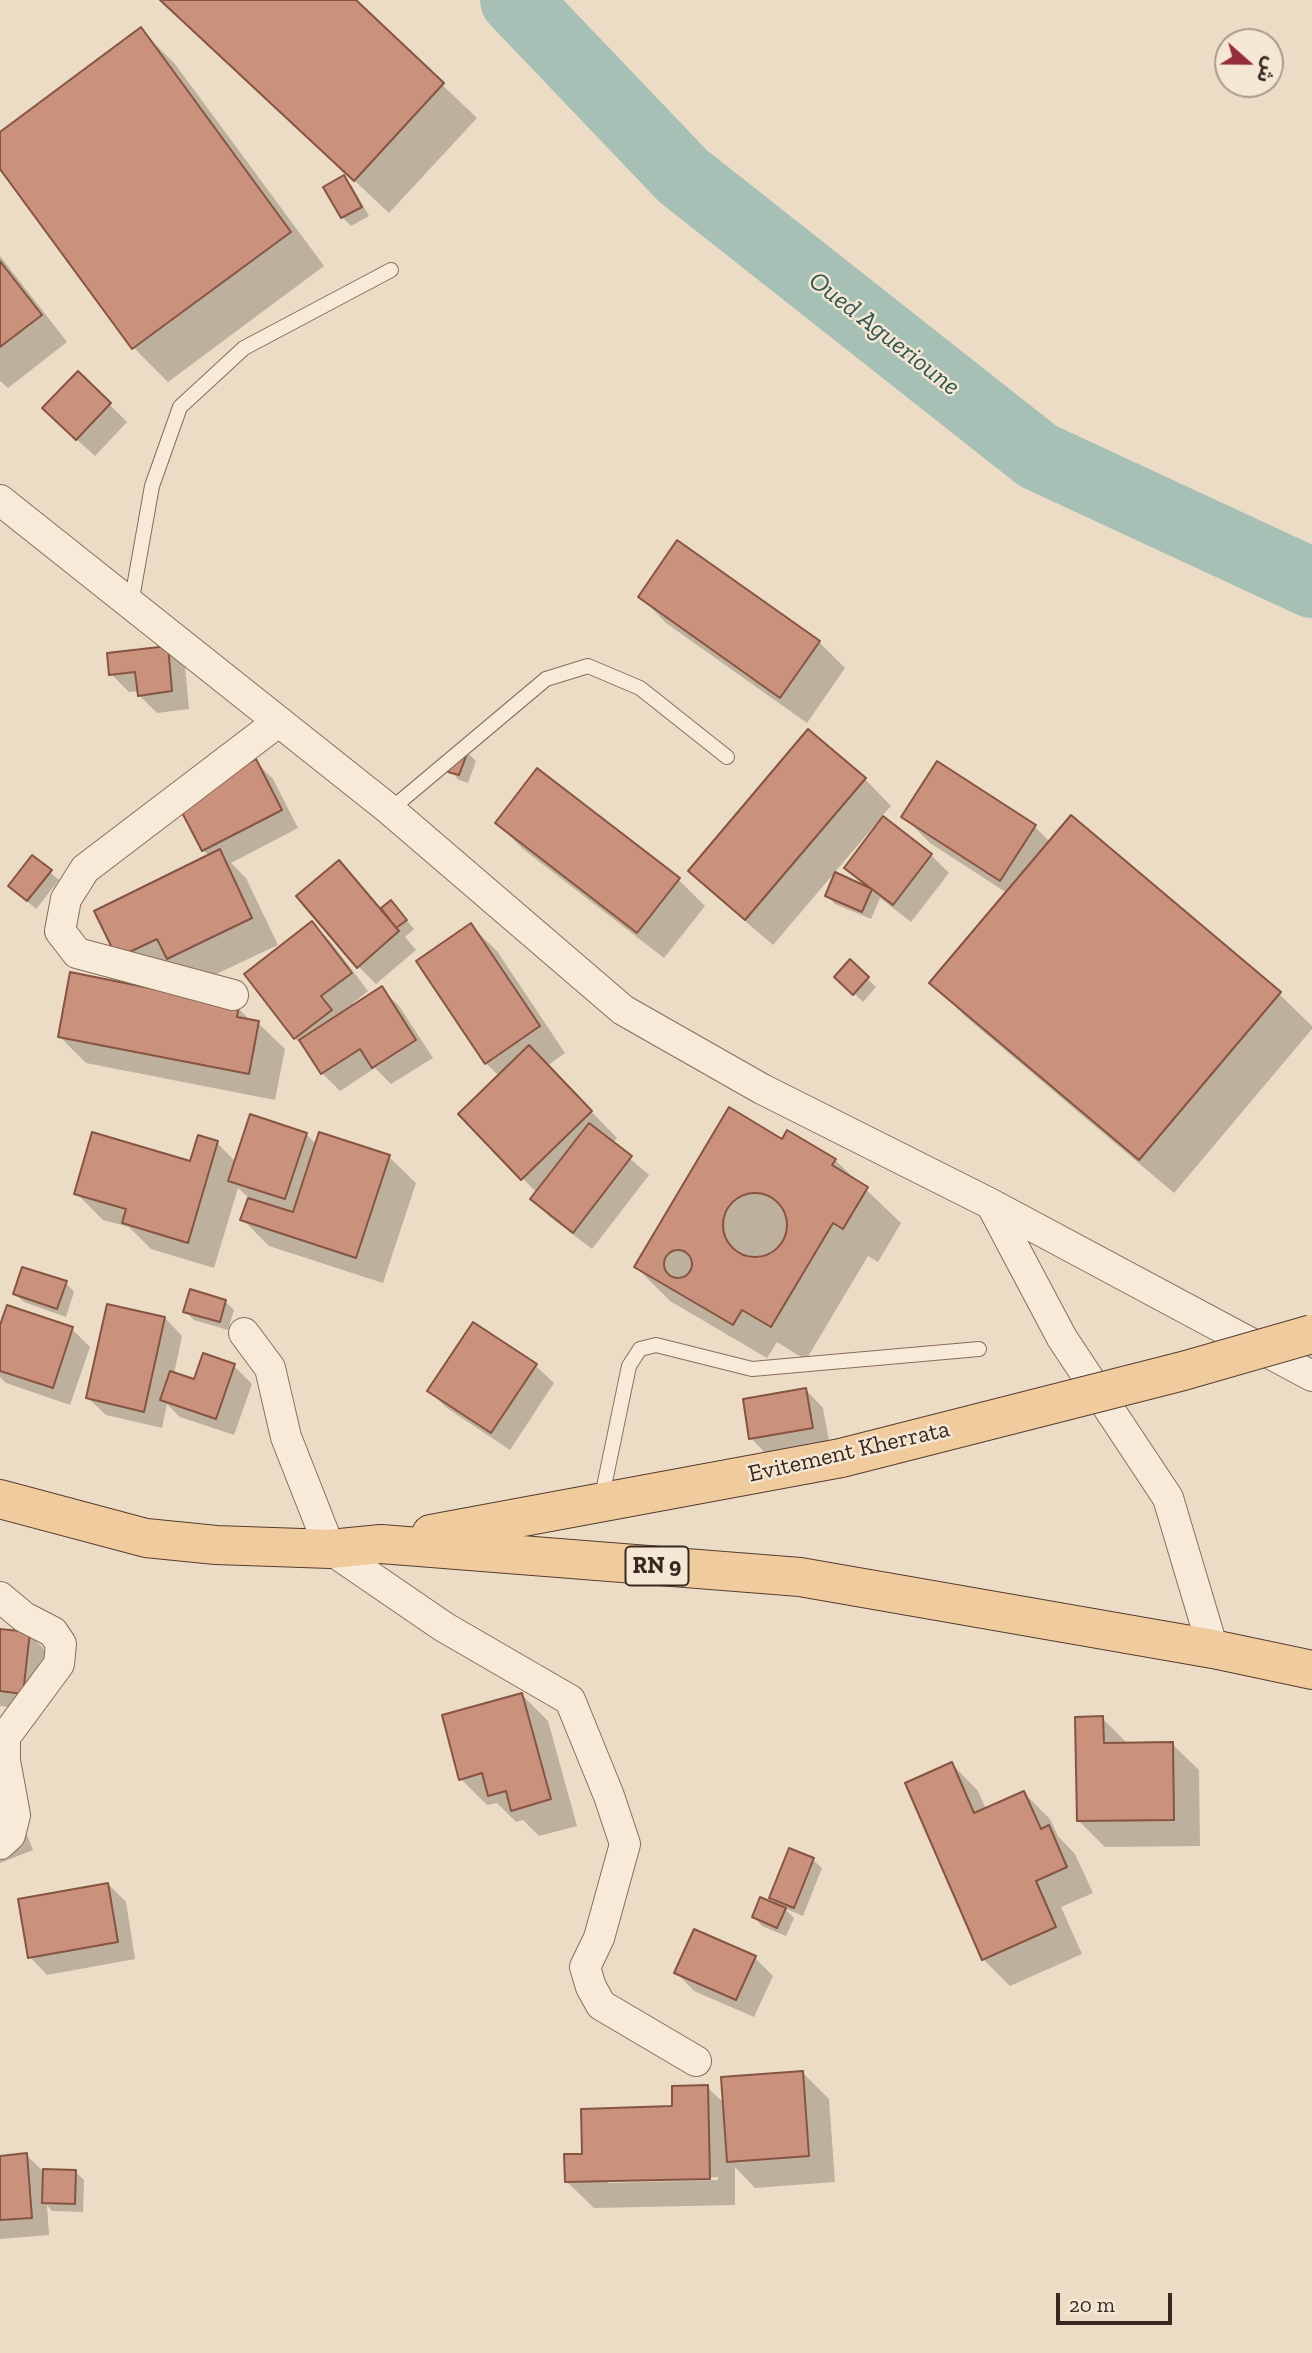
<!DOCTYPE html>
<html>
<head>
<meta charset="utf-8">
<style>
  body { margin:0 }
  #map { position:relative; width:1312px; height:2353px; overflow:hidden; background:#eddcc5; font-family:"Zilla Slab","Noto Sans Arabic",serif }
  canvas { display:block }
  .north { position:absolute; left:1214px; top:28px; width:70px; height:70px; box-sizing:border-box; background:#f4e7d4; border:2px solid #a99b8c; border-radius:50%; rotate:111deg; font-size:19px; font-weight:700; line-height:28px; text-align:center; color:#38281f }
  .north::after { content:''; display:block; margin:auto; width:24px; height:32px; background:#942d3b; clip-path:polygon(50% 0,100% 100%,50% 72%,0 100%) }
  .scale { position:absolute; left:1056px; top:2293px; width:116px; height:32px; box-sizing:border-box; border:4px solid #38281f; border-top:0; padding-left:9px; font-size:21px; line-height:24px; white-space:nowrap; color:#38281f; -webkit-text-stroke:5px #f4e7d4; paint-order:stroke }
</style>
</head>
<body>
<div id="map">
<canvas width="1312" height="2353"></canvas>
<div class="north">ش</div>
<div class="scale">20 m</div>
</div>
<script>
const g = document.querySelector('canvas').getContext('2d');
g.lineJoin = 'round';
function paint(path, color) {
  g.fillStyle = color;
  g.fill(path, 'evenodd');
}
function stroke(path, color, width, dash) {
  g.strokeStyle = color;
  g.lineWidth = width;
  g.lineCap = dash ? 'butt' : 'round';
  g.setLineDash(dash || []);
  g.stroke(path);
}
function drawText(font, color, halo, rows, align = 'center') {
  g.font = font + ' "Zilla Slab",serif';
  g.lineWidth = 5;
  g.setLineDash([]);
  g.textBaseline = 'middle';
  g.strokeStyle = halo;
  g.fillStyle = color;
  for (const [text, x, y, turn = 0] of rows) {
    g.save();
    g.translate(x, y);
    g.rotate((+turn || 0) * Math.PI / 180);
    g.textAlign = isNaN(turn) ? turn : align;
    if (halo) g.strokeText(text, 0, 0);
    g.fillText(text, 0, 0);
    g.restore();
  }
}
paint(new Path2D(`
  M162 0H353L477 118 389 213Z
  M141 30 175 64 324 266 168 382 134 348 0 166V134Z
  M344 178 352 186 369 216 351 226 342 217 326 187Z
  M0 256 67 342 8 388 0 381Z
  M78 373 127 422 95 456 62 426Z
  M640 596 819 642 845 668 807 723 666 623Z
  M167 648 185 666 189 709 157 713 139 695V691L129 692 111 674Z
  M467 752 476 761 468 783 459 780 450 771Z
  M255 761 273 779 298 828 231 863 246 878 278 945 195 984 118 957 210 856 203 850Z
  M865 779 891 806 881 817 931 855 949 873 911 922 880 898 871 919 835 904 827 896 867 889 846 868 883 820 881 818 773 945 717 897 690 871Z
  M903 816 1035 827 1050 842 1279 994 1312 1026V1029L1174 1193 966 1017 932 983 1007 893 930 843Z
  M497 823 678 879 705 906 664 958 523 849Z
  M33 858 59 880 36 909 10 886Z
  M339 862 382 910 391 902 414 929 405 937 416 950 376 984 358 966Z
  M312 923 330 941 368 991 352 1004 353 1006 381 988 399 1006 433 1058 391 1084 375 1068 340 1091 322 1073 308 1051 295 1038 247 974Z
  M470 925 497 951 565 1053 547 1066 617 1138 612 1143 649 1175 592 1249 550 1217 532 1199 537 1193 460 1114 499 1076 486 1063Z
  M850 962 876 987 863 1002 837 977Z
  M238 1008 251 1021 258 1023 285 1049 275 1100 86 1063 59 1036Z
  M306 1134 317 1145 389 1157 416 1183 383 1283 269 1246 242 1219 250 1199 238 1188 214 1268 151 1249 129 1227 103 1220 76 1193 191 1163 217 1143 236 1162Z
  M783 1141 835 1160 901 1223 878 1262 868 1256 806 1360 777 1342 767 1358 670 1301 636 1267Z
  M66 1283 74 1292 66 1317 24 1302 15 1294Z
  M225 1301 234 1310 228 1330 194 1320 185 1311Z
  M165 1318 182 1336 174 1374 195 1382 234 1366 252 1384 234 1435 180 1417 167 1404 162 1428 106 1415 88 1398Z
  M72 1329 90 1347 70 1405 6 1383 0 1377V1331Z
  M536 1366 554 1383 510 1450 447 1408 429 1391Z
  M806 1390 823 1408 830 1446 768 1456 751 1438Z
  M0 1630 29 1634 47 1652 40 1711 0 1706Z
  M522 1695 548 1721 577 1826 539 1836 523 1820 516 1822 497 1803 487 1805 461 1779Z
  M1102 1718 1129 1745 1172 1744 1199 1770 1200 1846 1105 1847 1078 1820Z
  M952 1764 978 1791 986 1809 1024 1793 1050 1819 1058 1836 1075 1854 1093 1893 1061 1907 1082 1954 1010 1986 983 1959Z
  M0 1766 33 1850 0 1863Z
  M813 1860 822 1868 803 1916 784 1908 794 1918 786 1936 762 1926 754 1917 779 1907 771 1898Z
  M108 1884 126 1902 135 1959 47 1975 30 1957Z
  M755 1958 773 1976 754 2017 694 1991 677 1973Z
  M803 2073 829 2099 835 2182 755 2188 735 2167V2205L594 2208 567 2182 584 2156 674 2108 707 2087 725 2104ZM718 2177V2180L608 2183V2180Z
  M26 2155 45 2173 76 2172 84 2180 83 2212 52 2211 47 2205 49 2235 0 2239V2157Z`), '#0003');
stroke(new Path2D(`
  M515 0 683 176 1038 456 1312 583`), '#a6c0b5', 70);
const building = new Path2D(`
  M160 0H356L444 83 354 181Z
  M141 27 291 232 132 349 0 169V132Z
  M344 175 362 207 341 218 323 187Z
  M0 261 42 315 0 347Z
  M78 371 111 403 76 440 42 408Z
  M677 540 820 641 780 698 638 597Z
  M168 646 172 691 138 696 135 672 109 675 107 653Z
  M808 729 866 778 745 920 688 871Z
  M457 747 468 751 459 775 448 772Z
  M256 759 282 810 202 851 176 801Z
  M937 761 1036 825 1000 881 901 817Z
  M537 768 680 878 637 933 495 823Z
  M1071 815 1281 992 1139 1160 929 983Z
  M883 816 932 854 893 905 844 868Z
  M220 849 252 918 167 959 157 939 117 958 94 911Z
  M32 855 52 870 27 901 8 886Z
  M339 860 399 931 357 968 296 896Z
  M835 872 872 889 862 912 825 896Z
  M391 900 407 920 396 928 381 908Z
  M312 921 352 973 321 996 332 1010 294 1039 244 974Z
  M471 923 540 1026 485 1064 416 961Z
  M850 959 869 977 853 995 834 977Z
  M70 972 239 1006 237 1017 259 1021 249 1074 58 1037Z
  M382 986 416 1040 372 1068 360 1049 321 1074 299 1040Z
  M529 1045 592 1111 521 1180 458 1114Z
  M729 1107 782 1139 787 1130 836 1159 832 1165 868 1187 843 1229 833 1223 771 1327 742 1310 733 1325 634 1267Z
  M250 1114 307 1133 285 1199 228 1181Z
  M589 1123 632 1156 573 1233 530 1199Z
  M92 1132 190 1161 198 1135 218 1141 188 1243 122 1223 126 1209 74 1194Z
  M319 1132 390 1155 356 1258 240 1220 248 1198 293 1212Z
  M723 1225a32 32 0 1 1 64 0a32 32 0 1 1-64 0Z
  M664 1264a14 14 0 1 1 28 0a14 14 0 1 1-28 0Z
  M22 1267 67 1281 57 1309 13 1294Z
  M190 1289 226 1300 220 1322 183 1312Z
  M107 1304 165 1317 144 1412 86 1398Z
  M7 1305 73 1327 53 1388 0 1371V1325Z
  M473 1322 537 1364 491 1433 427 1391Z
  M203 1353 235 1364 216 1419 160 1400 170 1371 194 1379Z
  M806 1388 813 1428 749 1439 743 1399Z
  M0 1629 30 1632 23 1694 0 1691Z
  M522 1693 551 1799 511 1811 506 1791 488 1796 482 1773 459 1780 442 1715Z
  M1103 1716 1104 1743 1173 1742 1174 1820 1077 1821 1075 1717Z
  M952 1762 974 1813 1024 1791 1041 1829 1049 1825 1067 1867 1036 1881 1056 1927 982 1960 905 1783Z
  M789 1848 814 1858 794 1908 769 1898Z
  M108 1883 118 1942 28 1958 18 1899Z
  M760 1897 786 1908 777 1928 752 1917Z
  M694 1929 756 1956 736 2000 674 1973Z
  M803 2071 809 2156 727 2162 721 2077Z
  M708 2085 710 2179 565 2182 564 2154H582L581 2109 672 2106V2086Z
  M27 2153 32 2218 0 2220V2156Z
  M43 2169 76 2170 75 2204 42 2203Z`);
paint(building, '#ca927c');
stroke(building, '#865442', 2);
const service = new Path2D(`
  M131 604 152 486 180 407 244 348 391 270
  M390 810 546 679 588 666 640 688 727 757
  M601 1501 629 1366 640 1349 656 1345 752 1369 979 1349`);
const minor = new Path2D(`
  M0 500 390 810 623 1010 762 1089 991 1204 1312 1376
  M233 995 77 953 60 931 66 899 85 869 278 722
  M991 1204 1062 1338 1168 1498 1213 1649
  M244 1333 270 1368 286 1437 330 1549 444 1627 570 1700 609 1796 625 1844 599 1938 585 1967 591 1987 601 2005 696 2061
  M0 1597 24 1617 53 1632 61 1644 59 1664 5 1737V1761L15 1815 10 1835 0 1844`);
const primary = new Path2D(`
  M0 1499 146 1538 216 1545 330 1549 381 1544 800 1577 1213 1649 1312 1670
  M431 1534 841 1458`);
stroke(service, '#876d5b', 16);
stroke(minor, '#876d5b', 32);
stroke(primary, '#553c2f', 40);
stroke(service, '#f8ead8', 14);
stroke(minor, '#f8ead8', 30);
stroke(primary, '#efcb9e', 38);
const primaryBridge = new Path2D(`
  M841 1458 1183 1371 1312 1334`);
stroke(primaryBridge, '#553c2f', 40, []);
stroke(primaryBridge, '#efcb9e', 38);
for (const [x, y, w] of [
  [657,1566,63]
]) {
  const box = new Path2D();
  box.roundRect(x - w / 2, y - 19.5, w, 39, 5);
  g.fillStyle = '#f4e7d4';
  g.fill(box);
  stroke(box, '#38281f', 2);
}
drawText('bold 23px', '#38281f', null, [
  ["RN 9",657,1566]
]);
drawText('24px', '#38281f', '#f4e7d4', [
  ["Evitement Kherrata",849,1452,-13]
]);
drawText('italic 26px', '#2f574f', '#f4e7d4', [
  ["Oued Aguerioune",884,334,38]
]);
</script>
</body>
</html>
